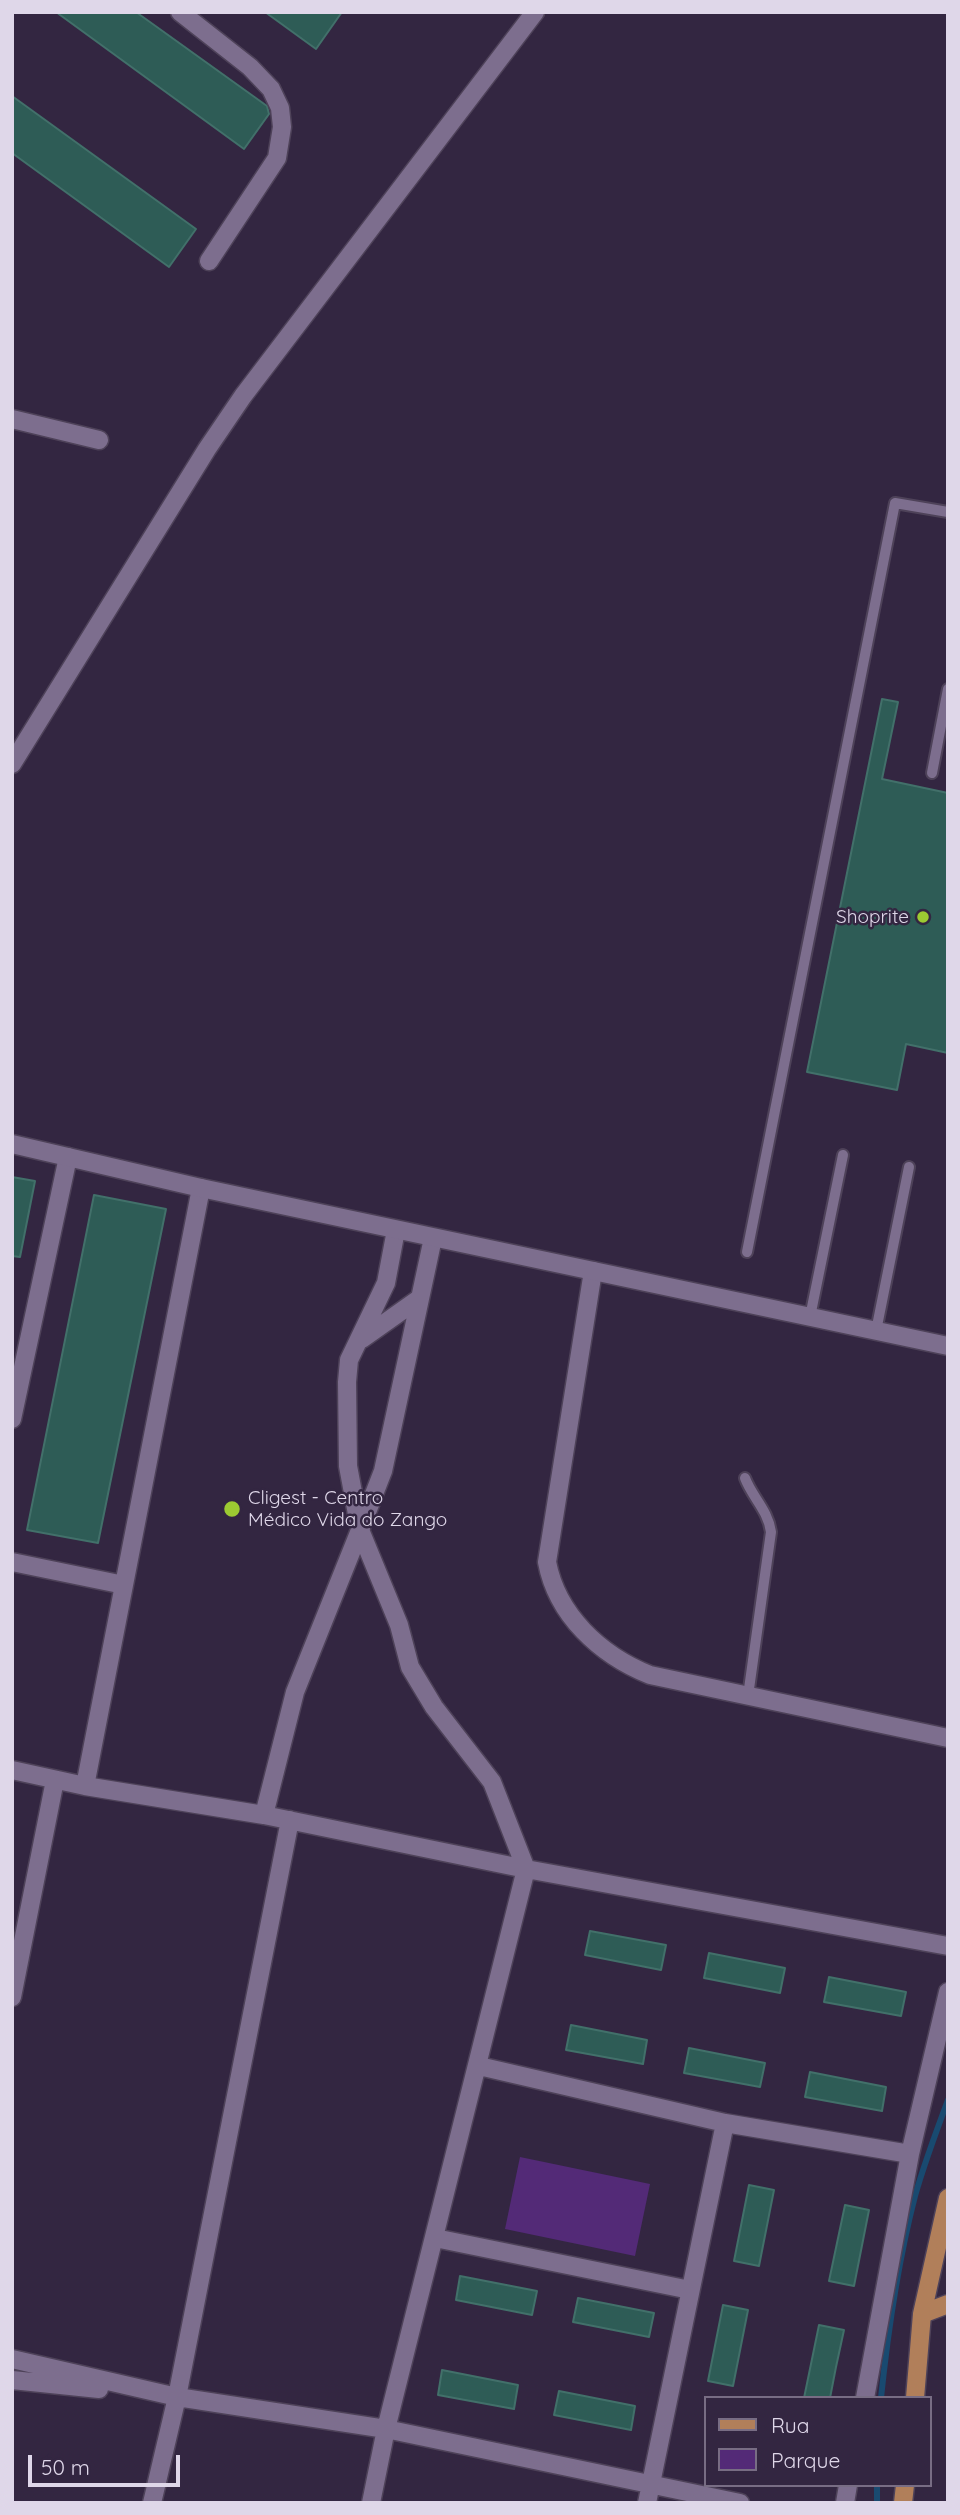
<!DOCTYPE html>
<html>
<head>
<meta charset="utf-8">
<style>
  body { margin:0 }
  #map { position:relative; width:960px; height:2515px; overflow:hidden; background:#332641; font-family:Quicksand,sans-serif }
  canvas { display:block }
  .frame { position:absolute; inset:0; border:14px solid #dfd7e9; pointer-events:none }
  .legend { position:absolute; left:704px; top:2396px; width:228px; height:91px; box-sizing:border-box; background:#332641; border:2px solid #786d84; margin:0; padding:9px 12px; list-style:none; font-size:21px; color:#dfd7e9 }
  .legend li { display:flex; align-items:center; gap:14px; height:35px }
  .legend b { width:35px; border:2px solid #786d84 }
  .scale { position:absolute; left:28px; top:2455px; width:152px; height:32px; box-sizing:border-box; border:4px solid #dfd7e9; border-top:0; padding-left:9px; font-size:21px; line-height:24px; white-space:nowrap; color:#dfd7e9; -webkit-text-stroke:5px #332641; paint-order:stroke }
</style>
</head>
<body>
<div id="map">
<canvas width="960" height="2515"></canvas>
<div class="frame"></div>
<ul class="legend">
<li><b style="height:9px;background:#b17f5a"></b>Rua</li>
<li><b style="height:19px;background:#532a77"></b>Parque</li>
</ul>
<div class="scale">50 m</div>
</div>
<script>
const g = document.querySelector('canvas').getContext('2d');
g.lineJoin = 'round';
function paint(path, color) {
  g.fillStyle = color;
  g.fill(path, 'evenodd');
}
function stroke(path, color, width, dash) {
  g.strokeStyle = color;
  g.lineWidth = width;
  g.lineCap = dash ? 'butt' : 'round';
  g.setLineDash(dash || []);
  g.stroke(path);
}
function drawText(font, color, halo, rows, align = 'center') {
  g.font = font + ' Quicksand,sans-serif';
  g.lineWidth = 5;
  g.setLineDash([]);
  g.textBaseline = 'middle';
  g.strokeStyle = halo;
  g.fillStyle = color;
  for (const [text, x, y, turn = 0] of rows) {
    g.save();
    g.translate(x, y);
    g.rotate((+turn || 0) * Math.PI / 180);
    g.textAlign = isNaN(turn) ? turn : align;
    if (halo) g.strokeText(text, 0, 0);
    g.fillText(text, 0, 0);
    g.restore();
  }
}
paint(new Path2D(`
  M520 2157 650 2184 635 2256 505 2229Z`), '#532a77');
stroke(new Path2D(`
  M881 2398C888 2330 898 2262 915 2196 924 2164 936 2132 948 2100
  M877 2503V2485`), '#194a70', 6);
const building = new Path2D(`
  M56 12H136L267 106 269 114 244 149Z
  M265 12H342L316 49Z
  M12 96 196 229 169 267 12 153Z
  M882 699 898 702 882 779 948 793V1053L906 1044 897 1090 807 1072Z
  M12 1177 35 1181 20 1257 12 1256Z
  M94 1195 166 1209 98 1543 27 1530Z
  M590 1931 666 1945 661 1970 585 1955Z
  M709 1953 785 1968 780 1993 704 1978Z
  M829 1977 906 1992 901 2016 824 2002Z
  M571 2025 647 2040 643 2064 566 2050Z
  M689 2048 765 2063 760 2087 684 2073Z
  M810 2072 886 2087 882 2111 805 2097Z
  M749 2185 774 2190 759 2266 734 2261Z
  M845 2205 869 2210 854 2286 829 2281Z
  M460 2276 537 2291 532 2315 456 2300Z
  M578 2298 654 2313 649 2337 573 2322Z
  M723 2305 748 2310 733 2386 708 2381Z
  M819 2325 844 2330 836 2367 830 2398H804Z
  M442 2370 518 2385 514 2409 438 2395Z
  M559 2391 635 2406 631 2430 554 2415Z`);
paint(building, '#2e5c56');
stroke(building, '#42706a', 2);
const service = new Path2D(`
  M932 773 948 689
  M747 1252 895 503 948 512
  M810 1317 843 1155
  M876 1331 909 1167
  M745 1478C752 1497 768 1510 771 1532L748 1696`);
const minor = new Path2D(`
  M180 12 250 67 271 89 280 108 282 127 277 158 209 261
  M12 419 99 440
  M593 1271 547 1562C557 1615 600 1655 650 1675L948 1738
  M362 1339 420 1298
  M12 1419 68 1157
  M12 1562 124 1585
  M12 1770 85 1786 264 1815 526 1869 948 1946
  M85 1786 201 1188
  M264 1815 295 1692 360 1530 348 1466 347 1382 349 1360 386 1283 396 1230
  M12 1997 55 1780
  M479 2066 725 2123 910 2154
  M435 2238 690 2290
  M12 2359 177 2397 386 2429 740 2503
  M12 2380 99 2389
  M865 2398 910 2154 948 1992
  M152 2503 177 2397 290 1820
  M371 2503 386 2429 526 1869 492 1782 434 1707 410 1667 399 1625 360 1530 383 1471 433 1238
  M647 2503 725 2123
  M845 2503 848 2485`);
const tertiary = new Path2D(`
  M12 764 207 449 243 396 535 12
  M12 1144 201 1188 948 1346`);
const primary = new Path2D(`
  M922 2314 948 2304
  M915 2398 922 2314 948 2198
  M903 2503 905 2485`);
stroke(service, '#4e4259', 14);
stroke(minor, '#4e4259', 21);
stroke(tertiary, '#4e4259', 21);
stroke(primary, '#4e4259', 21);
stroke(service, '#7d6e8e', 10);
stroke(minor, '#7d6e8e', 18);
stroke(tertiary, '#7d6e8e', 18);
stroke(primary, '#b17f5a', 18);
for (const [x, y, r, color] of [
  [923,917,7,"#9cca32"],
  [232,1509,9,"#9cca32"]
]) {
  const dot = new Path2D();
  dot.arc(x, y, r, 0, 2 * Math.PI);
  g.fillStyle = color;
  g.fill(dot);
  stroke(dot, '#332641', 2.5);
}
drawText('19px', '#dfd7e9', '#332641', [
  ["Shoprite",909,917],
  ["Cligest - Centro",248,1498,"left"],
  ["Médico Vida do Zango",248,1520,"left"]
], 'right');
</script>
</body>
</html>
